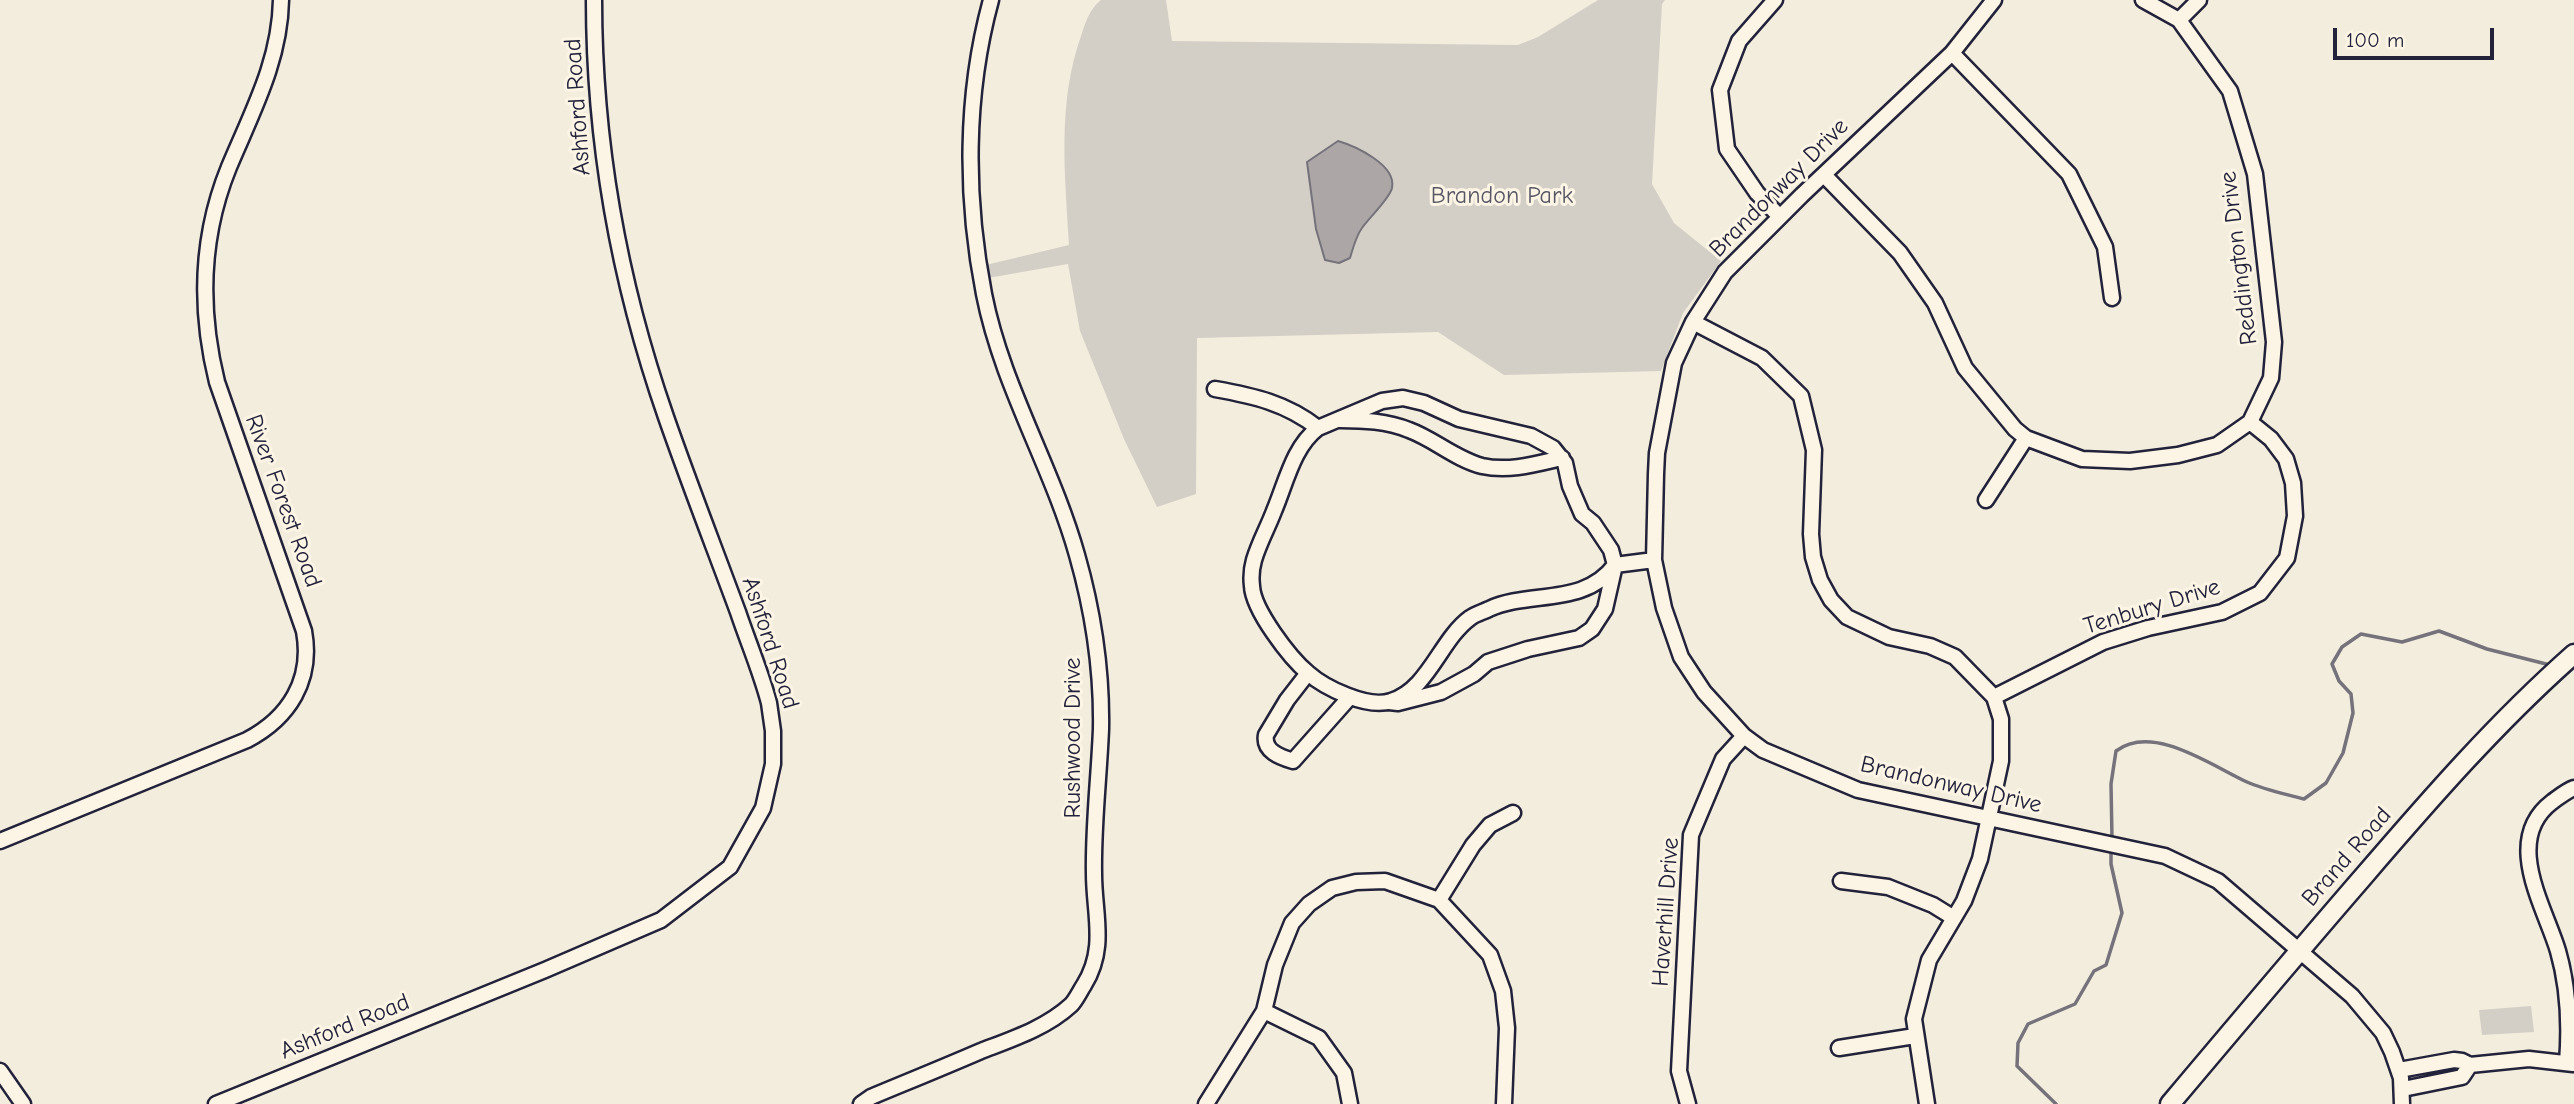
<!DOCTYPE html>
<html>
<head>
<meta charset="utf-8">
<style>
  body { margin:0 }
  #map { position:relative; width:2574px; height:1104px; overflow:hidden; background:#f3edde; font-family:"Comic Neue",sans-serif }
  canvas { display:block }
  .scale { position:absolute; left:2333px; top:28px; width:161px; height:32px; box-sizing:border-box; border:4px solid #22223b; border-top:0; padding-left:9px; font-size:21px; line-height:24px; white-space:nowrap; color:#22223b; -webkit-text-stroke:5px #fcf5e5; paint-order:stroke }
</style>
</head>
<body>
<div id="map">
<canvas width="2574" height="1104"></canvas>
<div class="scale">100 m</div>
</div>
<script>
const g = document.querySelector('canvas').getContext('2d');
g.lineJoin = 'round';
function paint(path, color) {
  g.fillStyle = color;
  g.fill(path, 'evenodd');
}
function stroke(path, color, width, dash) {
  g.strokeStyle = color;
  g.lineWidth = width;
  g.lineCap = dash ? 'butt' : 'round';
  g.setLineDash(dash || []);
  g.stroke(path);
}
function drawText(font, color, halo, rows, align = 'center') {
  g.font = font + ' "Comic Neue",sans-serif';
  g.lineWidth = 6;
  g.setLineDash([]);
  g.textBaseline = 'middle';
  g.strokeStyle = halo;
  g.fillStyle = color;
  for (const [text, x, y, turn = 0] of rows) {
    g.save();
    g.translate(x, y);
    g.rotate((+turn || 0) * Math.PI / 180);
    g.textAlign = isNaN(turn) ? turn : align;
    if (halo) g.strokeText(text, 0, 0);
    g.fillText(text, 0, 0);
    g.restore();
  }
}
paint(new Path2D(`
  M1101 0H1166L1172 41 1518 45 1538 37 1598 0H1665L1662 4 1652 184 1674 223 1721 261 1683 313 1661 371 1504 375 1438 332 1197 338 1196 494 1157 507 1124 439 1080 331 1068 264 988 278 986 265 1069 245C1065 174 1057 104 1081 36 1086 21 1089 10 1101 0Z
  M2531 1006 2534 1032 2482 1035 2479 1010Z`), '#d4cfc6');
const water = new Path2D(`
  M1338 141C1355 146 1397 165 1392 188 1390 198 1369 218 1362 228 1356 236 1353 248 1350 258L1339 263 1325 260 1316 229 1307 162Z`);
paint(water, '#aca7a6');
stroke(water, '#75727b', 2);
stroke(new Path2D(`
  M2112 839 2111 784 2116 751C2153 723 2212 766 2247 782 2265 790 2286 794 2304 799L2326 783 2343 753 2353 713 2351 694 2339 681 2332 664 2342 647 2361 634 2402 642 2439 631 2487 649 2554 666
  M2056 1104 2017 1066 2018 1043 2028 1024 2075 1004 2094 971 2106 965 2122 913 2111 864V847`), '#75727b', 3.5);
const minor = new Path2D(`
  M1775 0 1739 41 1720 90 1727 149 1757 193 1780 217
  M1994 0 1952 53 1802 195 1725 272 1693 322 1674 363 1657 453 1656 474 1654 560 1664 608 1681 657 1704 692 1744 736 1763 750 1858 790 2165 856 2218 881 2352 996 2383 1033 2392 1052 2401 1078 2402 1104
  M2179 20 2199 0
  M1952 53 2069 174 2105 247 2112 298
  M1824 175 1900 253 1935 303 1965 368 2015 429 2026 438 2082 459 2130 461 2178 455 2217 445 2250 422 2271 378 2274 342 2255 174 2230 91 2179 20 2143 0
  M1693 322 1762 358 1801 396 1814 450 1811 534 1813 557 1820 580 1831 600 1847 617 1889 637 1930 646 1955 657 1994 697 2001 719V761L1980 859 1964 901 1929 960 1914 1019 1927 1104
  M1215 389C1254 396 1286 403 1318 428
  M1340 420C1363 420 1387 421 1409 430 1434 439 1455 459 1482 466 1509 472 1536 464 1562 458
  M1986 500 2026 438
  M1308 673 1287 700 1266 735C1263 751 1280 757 1293 761L1349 698
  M1994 697 2103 642 2148 628 2222 612 2260 593 2287 558 2295 516 2293 483 2286 459 2271 439 2250 422
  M1389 702 1398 703 1441 692 1474 674 1488 662 1528 649 1579 638 1592 629 1605 609 1615 565 1611 550 1593 523 1582 514 1570 486 1565 463 1553 448 1531 436 1459 419 1424 403 1403 398 1382 401 1318 428C1293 447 1286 483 1274 511 1268 527 1259 543 1254 560 1252 567 1251 578 1252 586 1253 610 1290 658 1308 673 1325 688 1368 709 1391 701 1429 689 1440 640 1470 618 1475 614 1483 612 1489 609 1530 590 1584 607 1615 565L1654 560
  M0 841 247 740C289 718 313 680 304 631L217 382C199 309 200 238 229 167 252 112 280 61 281 0
  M1841 881 1888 887 1933 905 1954 918
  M1439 900 1473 845 1490 825 1513 813
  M1264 1011 1319 1038 1344 1073 1350 1104
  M1839 1048 1915 1036
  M2567 1063C2570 1025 2569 989 2558 951 2545 907 2502 840 2552 802 2559 797 2566 791 2574 788
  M2399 1070 2454 1060 2462 1061 2470 1065 2529 1059 2573 1064
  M0 1071 23 1104
  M2403 1089 2462 1077 2470 1065
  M216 1104 545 970 661 920 730 867 763 808 773 764V731L769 703C761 672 748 642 738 612 714 547 689 483 666 417 619 282 594 144 594 0
  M861 1104 871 1097C907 1082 944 1067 981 1051 1012 1039 1046 1028 1071 1005 1076 1000 1080 991 1084 985 1107 948 1094 914 1094 874 1093 826 1099 778 1101 729 1102 671 1093 611 1077 555 1052 466 1002 386 984 294 965 197 965 95 991 0
  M1206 1104 1264 1011 1275 965 1292 923 1309 904 1332 888 1356 882 1385 881 1439 900 1490 955 1503 991 1507 1028 1504 1104
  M1688 1104 1679 1071 1691 835 1723 759 1744 736`);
const major = new Path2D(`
  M2170 1104C2234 1028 2298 952 2363 877 2430 799 2497 722 2574 654`);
stroke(minor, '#22223b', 19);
stroke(major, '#22223b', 23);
stroke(minor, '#fcf5e5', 14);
stroke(major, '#fcf5e5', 18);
drawText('24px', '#22223b', '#fcf5e5', [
  ["Ashford Road",578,107,-94],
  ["Brandonway Drive",1779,188,-45],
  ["Reddington Drive",2239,258,-97],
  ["River Forest Road",283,501,70],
  ["Tenbury Drive",2152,607,-17],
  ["Ashford Road",770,643,72],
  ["Rushwood Drive",1073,738,-90],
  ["Brandonway Drive",1951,785,13],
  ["Brand Road",2347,857,-49],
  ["Haverhill Drive",1666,912,-86],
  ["Ashford Road",345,1027,-22]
]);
drawText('24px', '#575665', '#fcf5e5', [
  ["Brandon Park",1502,196]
]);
</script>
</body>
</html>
